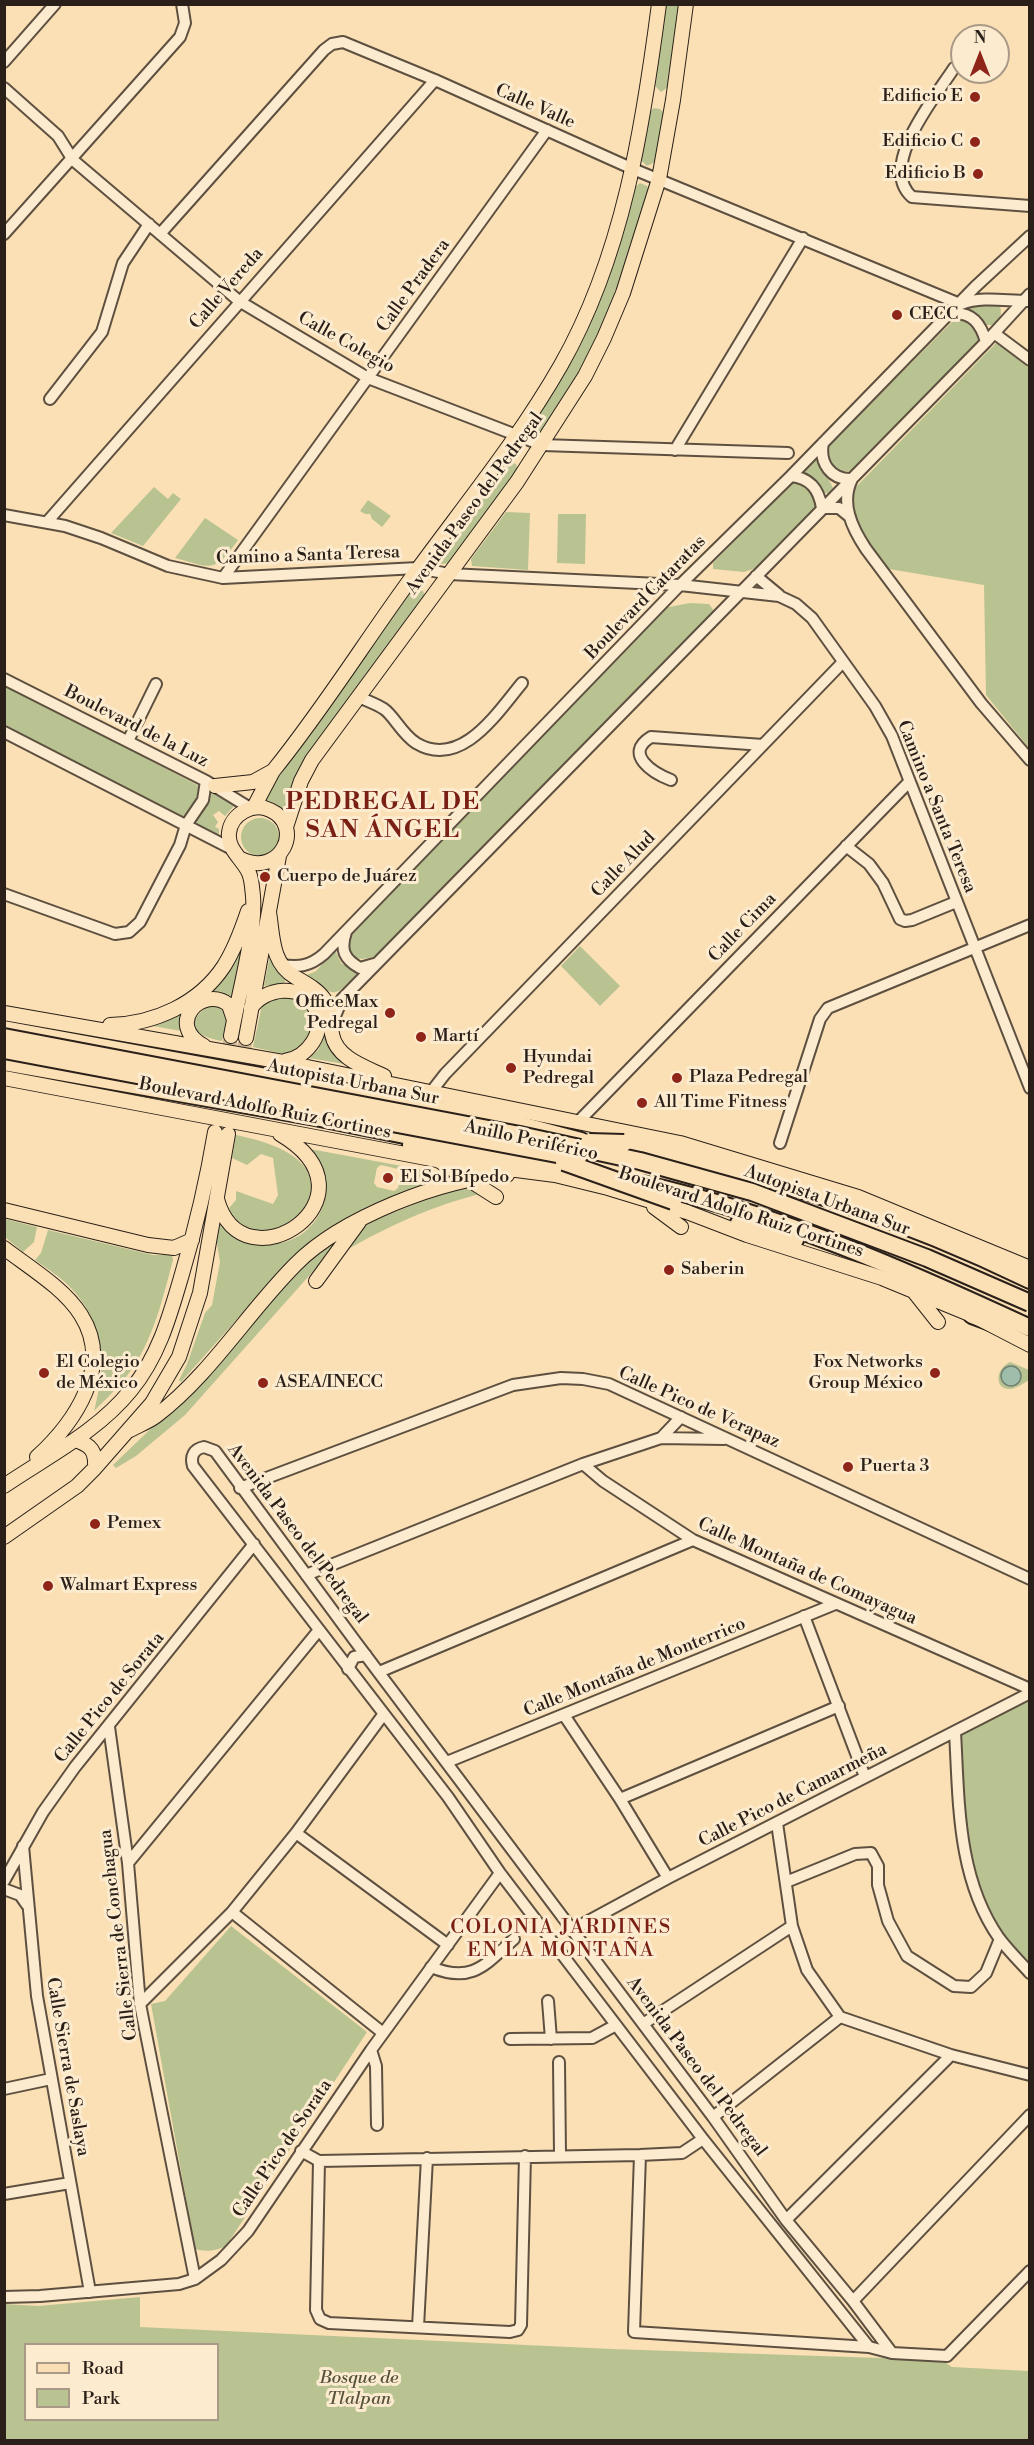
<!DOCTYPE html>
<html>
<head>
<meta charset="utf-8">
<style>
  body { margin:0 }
  #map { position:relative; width:1034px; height:2445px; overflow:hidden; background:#fbe0b5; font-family:"Libre Bodoni",serif }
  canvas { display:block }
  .frame { position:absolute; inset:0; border:6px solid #2a2019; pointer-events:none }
  .legend { position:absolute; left:24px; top:2343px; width:195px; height:78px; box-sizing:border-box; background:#fcebcf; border:2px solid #a89a86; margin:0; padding:8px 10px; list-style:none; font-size:18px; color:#2a2019 }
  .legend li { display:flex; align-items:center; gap:12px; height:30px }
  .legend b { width:30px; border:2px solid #a89a86 }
  .north { position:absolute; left:950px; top:24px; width:60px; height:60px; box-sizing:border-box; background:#fcebcf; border:2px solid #a89a86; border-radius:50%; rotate:0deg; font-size:16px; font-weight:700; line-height:24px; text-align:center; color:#2a2019 }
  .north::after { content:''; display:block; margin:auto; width:21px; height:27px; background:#8f2418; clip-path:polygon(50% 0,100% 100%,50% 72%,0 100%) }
</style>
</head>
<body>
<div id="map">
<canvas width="1034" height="2445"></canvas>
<div class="frame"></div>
<ul class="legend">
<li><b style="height:8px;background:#fbe0b5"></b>Road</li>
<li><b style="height:16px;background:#b9c391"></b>Park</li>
</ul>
<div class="north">N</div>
</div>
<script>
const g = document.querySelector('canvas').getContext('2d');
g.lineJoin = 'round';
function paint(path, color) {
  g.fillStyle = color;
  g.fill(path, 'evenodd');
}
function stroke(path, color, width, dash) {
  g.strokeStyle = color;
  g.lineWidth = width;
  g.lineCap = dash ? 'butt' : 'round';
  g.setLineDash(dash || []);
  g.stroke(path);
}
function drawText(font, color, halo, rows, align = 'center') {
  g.font = font + ' "Libre Bodoni",serif';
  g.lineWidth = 6;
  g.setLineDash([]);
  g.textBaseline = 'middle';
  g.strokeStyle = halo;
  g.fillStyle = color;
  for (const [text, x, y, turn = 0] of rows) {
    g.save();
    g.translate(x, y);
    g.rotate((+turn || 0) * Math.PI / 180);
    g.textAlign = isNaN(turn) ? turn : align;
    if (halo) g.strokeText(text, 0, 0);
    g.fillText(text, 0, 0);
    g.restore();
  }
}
paint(new Path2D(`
  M665 5H679L668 87 661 92 655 86Z
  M654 108 660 109 664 113 655 162 647 166 641 160 650 111Z
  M640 183 647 186 649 190 618 292 590 355 542 432 534 429V421L611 261 635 187Z
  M971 304H999C1003 312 1001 321 992 325H983L970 311Z
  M958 316 969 320 983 337 851 471C834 473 823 461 829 445Z
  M997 342 1029 368V748L986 695 984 585 889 569C873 550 840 512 856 487Z
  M819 460 833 488 829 494 826 493 804 472 813 461Z
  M509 461 516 464 518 470 450 563 441 564 438 557 503 463Z
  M794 482H803L818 500 817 509 756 568 744 572 713 569V563Z
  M154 487 168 499 173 493 181 499 143 546 111 533Z
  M368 500 391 516 382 527 372 519 370 514H365L360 511Z
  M506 512 530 513 528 570 472 566 471 559Z
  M558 514H586L585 564 557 563Z
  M205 518 238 540C214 574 212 568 175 558Z
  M414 588 423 591 425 596 285 810 273 802 260 800 411 589Z
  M690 603 709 604 714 611 377 955C358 964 341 957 350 933L664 608Z
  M4 684 199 786 195 804 182 818 5 728Z
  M209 791 234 806 225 816 219 811 213 815 218 822 215 827 219 829V838L191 824 205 809Z
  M241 837a19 19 0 1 1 38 0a19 19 0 1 1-38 0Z
  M580 946 620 986 600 1006 561 966Z
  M271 949 287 978 284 983 264 986Z
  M335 950 341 963 358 973C331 1001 336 996 307 975L316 971Z
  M237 954H241L232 997 219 991 206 994Z
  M276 997C282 997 289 996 294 998 319 1008 317 1047 291 1053 281 1055 264 1049 253 1047L262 1005Z
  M214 1003 229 1013 222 1041C206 1038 181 1030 201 1012 205 1008 208 1005 214 1003Z
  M184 1012 181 1031 153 1026Z
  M324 1038H327L332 1051 344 1064 309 1058 318 1050Z
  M236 1135C265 1141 317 1155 311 1193 310 1197 310 1203 308 1207 304 1215 295 1222 289 1229 262 1231 243 1237 229 1208L236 1200V1191L273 1204 278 1195 273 1158 261 1154 247 1165 232 1158Z
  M310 1149 456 1176 353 1218 324 1233 282 1269 181 1382 179 1380 187 1364 205 1313 212 1305 220 1262 216 1238 222 1220C231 1227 241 1238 252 1242 260 1246 271 1245 279 1243 309 1239 331 1208 325 1178 322 1167 316 1158 310 1149ZM381 1165 398 1169 401 1172 398 1188 394 1191 377 1187 374 1183 377 1168Z
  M474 1185 484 1193C431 1206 389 1226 341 1253L362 1225 440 1194Z
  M5 1219 37 1227 34 1242 23 1252 5 1237Z
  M48 1230 153 1255H172L173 1260C163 1298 153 1341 129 1373 119 1387 106 1399 94 1411 107 1363 105 1322 68 1285 59 1276 46 1268 35 1260L41 1253Z
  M349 1231 185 1415 136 1456 116 1468 113 1465 192 1389 301 1267Z
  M1010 1362 1029 1370V1380C1024 1383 1017 1388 1011 1389 994 1390 995 1369 1010 1362Z
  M1029 1698V1967C1018 1952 1005 1938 996 1922 964 1866 965 1798 960 1736Z
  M231 1926 367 2032 226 2246C216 2251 206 2252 195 2249L151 2004 165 2001Z
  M140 2297V2327L612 2349 941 2360 952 2367 1029 2371V2440H5V2304L38 2306ZM26 2344H218V2420H26Z`), '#b9c391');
const water = new Path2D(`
  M1001 1376a10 10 0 1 1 20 0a10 10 0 1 1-20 0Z`);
paint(water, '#9fbdab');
stroke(water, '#707e71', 1.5);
stroke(new Path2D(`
  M215 1128 231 1036
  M229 1132 246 1038`), '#d1ba96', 14, [14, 7]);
const minor = new Path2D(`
  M4 62 55 4
  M954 68C936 96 877 166 912 197L1030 206
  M4 88 58 136 73 160 239 301 368 378 542 445 788 453
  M4 234 180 37 185 23 182 4
  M160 234 324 50 332 44 343 42 435 80 633 169 960 304
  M961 304C982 296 1005 301 1028 301
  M951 314C972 311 981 324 986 342
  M994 333 1030 360
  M50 399 102 332 123 263 149 224
  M823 443C819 463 831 480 852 479 840 503 852 528 866 549L981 703 1030 760
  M675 450 803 238
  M791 476C811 478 819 490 822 508H839L850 517
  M4 515 65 526 101 538 168 566 223 578 418 568 449 574 680 585 779 596 796 604 812 618 875 706 892 736 1030 1088
  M47 522 435 80
  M756 576 779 595
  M223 578 547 130
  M4 679 206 781 250 808
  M359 697C367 701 376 704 384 709 394 716 402 734 416 743 461 770 497 713 522 683
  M4 732 232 849
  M128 741 156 684
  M671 780C653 773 623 754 651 737L763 745
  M846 846 869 864 883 883 900 919 905 921 912 920 956 902
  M4 894 115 934 129 932 140 922 180 845 186 825 203 800 206 781
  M346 932C340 950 344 959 360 968L374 964
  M281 965C299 967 309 967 324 954L680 585 791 476 975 287 1030 236
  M333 1021 342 999 986 342 1030 294
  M431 1092 445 1074 843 662
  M578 1122 909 782
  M780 1143 820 1019 828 1008 1030 925
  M661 1438 681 1417
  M583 1464 603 1481 693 1540 1030 1689
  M240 1488 513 1385 561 1378 583 1379 609 1384 1030 1579
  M306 1575 583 1464 661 1438 724 1439
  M804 1616 865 1777
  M348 1669 354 1657 366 1655
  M379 1672 693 1540
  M564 1715 620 1799 668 1878
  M109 1727 128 1863 140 2004 195 2279
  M955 1732C959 1802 957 1878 999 1938 1008 1950 1019 1961 1030 1973
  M447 1762 835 1604
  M620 1799 839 1706
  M777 1823 792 1926 807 1970 840 2017 951 2055 1030 2075
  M296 1833 448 1945
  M23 1846 37 1996 90 2292
  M128 1863 319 1630
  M4 1881 43 1812 75 1767 254 1544
  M786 1882 855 1854 871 1853 878 1866V1885L888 1921 907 1956 954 1986 971 1987 986 1973 1000 1939
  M4 1889 20 1895 27 1905
  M232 1912 383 2033
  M572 1930 668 1878 1030 1693
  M431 1967C472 1984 485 1965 514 1939
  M548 2001 551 2039
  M140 2004 232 1912 296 1833 383 1715
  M643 2024 792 1926
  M510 2039 592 2038 616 2025
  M371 2050 376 2066 377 2125
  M559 2062 560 2155
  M4 2089 51 2079
  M713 2117 840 2017
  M301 2151 319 2161 640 2155 682 2153 703 2139
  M640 2155 634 2332 869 2347 892 2353 947 2356 1030 2271
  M319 2161 316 2310 320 2319 329 2323 510 2332 518 2330 521 2325 525 2156
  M4 2194 70 2183
  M786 2220 951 2055
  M4 2297 40 2296 179 2284 195 2279 221 2260 248 2231 371 2050 500 1873
  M853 2301 1030 2115
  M418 2327 427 2158
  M869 2347 703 2139 500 1873 448 1797 193 1466C190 1456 194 1449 204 1447L215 1451 355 1641 713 2117 786 2220 853 2301 892 2353`);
const major = new Path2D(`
  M215 786 253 782 273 771
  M254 807 273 771C325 707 369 635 418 569 467 502 520 437 561 365 623 256 643 127 659 4
  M286 827 301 781 312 760 517 482 585 376 604 338 623 293 659 179 673 100 686 4
  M269 912C273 936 271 963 295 977 305 983 317 989 324 999 332 1010 330 1021 332 1034 336 1058 365 1067 384 1076
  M251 1008C265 987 302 983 315 1008 327 1031 308 1057 285 1061
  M4 1013 283 1062 680 1143 858 1197 1030 1268
  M110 1025C154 1024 199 1004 224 966 234 950 242 929 248 911
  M231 1036C238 995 256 935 253 896 252 888 252 880 249 873 243 859 227 850 229 833 231 814 253 802 270 810 305 826 281 878 241 859
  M246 1038 279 856
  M204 1046C164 1024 203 984 229 1005L234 1020
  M4 1078 442 1161
  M438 1160 496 1197
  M470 1164 555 1175 608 1188 687 1212 747 1235 882 1278 972 1315 1030 1345
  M217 1199C242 1292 387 1197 280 1134
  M654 1207 681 1227
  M4 1210 148 1245 174 1248 192 1240
  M4 1248C30 1268 64 1288 81 1315 114 1367 74 1423 37 1457
  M316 1281 359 1222
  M915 1293 938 1322
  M128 1431C137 1426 148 1422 156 1416 211 1374 247 1313 296 1264 340 1219 444 1177 507 1175
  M75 1440C91 1445 96 1451 95 1468
  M4 1486C48 1456 97 1432 131 1390 159 1356 170 1315 182 1274 196 1227 207 1180 215 1132
  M4 1537 77 1486 95 1468 152 1403 179 1357 200 1293 228 1134`);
const highway = new Path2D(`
  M4 1029 502 1120 581 1141
  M4 1062 315 1117 578 1170
  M624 1143C765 1173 900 1217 1030 1280
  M411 1145 478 1165
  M642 1184C776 1213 905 1270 1030 1328
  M739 1223 795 1240
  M972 1315 999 1325`);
stroke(minor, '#5e5040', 14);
stroke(major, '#2a2019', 16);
stroke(highway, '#2a2019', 20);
stroke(minor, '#fcebcf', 10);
stroke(major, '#fbe0b5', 14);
stroke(highway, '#fbe0b5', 16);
const highwayBridge = new Path2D(`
  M4 1037 520 1135 640 1161 752 1192 927 1258 1030 1303
  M4 1050 578 1158
  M589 1142 624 1143
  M564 1162 673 1201`);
stroke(highwayBridge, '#2a2019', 20, []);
stroke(highwayBridge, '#fbe0b5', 16);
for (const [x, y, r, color] of [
  [975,97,6,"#8f2418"],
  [975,142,6,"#8f2418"],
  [978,174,6,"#8f2418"],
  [897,315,6,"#8f2418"],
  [265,877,6,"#8f2418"],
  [390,1013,6,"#8f2418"],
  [421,1037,6,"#8f2418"],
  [511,1068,6,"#8f2418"],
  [677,1078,6,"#8f2418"],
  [642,1103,6,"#8f2418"],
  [388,1178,6,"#8f2418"],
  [669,1270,6,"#8f2418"],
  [44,1373,6,"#8f2418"],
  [935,1373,6,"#8f2418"],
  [263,1383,6,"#8f2418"],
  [848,1467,6,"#8f2418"],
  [95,1524,6,"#8f2418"],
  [48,1586,6,"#8f2418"]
]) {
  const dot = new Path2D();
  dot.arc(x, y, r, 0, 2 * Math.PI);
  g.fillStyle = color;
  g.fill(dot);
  stroke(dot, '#fcebcf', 2);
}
drawText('18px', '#2a2019', '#fcebcf', [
  ["Edificio E",963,97,"right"],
  ["Edificio C",963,142,"right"],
  ["Edificio B",966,174,"right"],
  ["CECC",909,315],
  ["Cuerpo de Juárez",277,877],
  ["OfficeMax",378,1003,"right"],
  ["Pedregal",378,1024,"right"],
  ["Martí",433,1037],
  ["Hyundai",523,1058],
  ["Pedregal",523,1079],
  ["Plaza Pedregal",689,1078],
  ["All Time Fitness",654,1103],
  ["El Sol Bípedo",400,1178],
  ["Saberin",681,1270],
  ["El Colegio",56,1363],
  ["de México",56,1384],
  ["Fox Networks",923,1363,"right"],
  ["Group México",923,1384,"right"],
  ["ASEA/INECC",275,1383],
  ["Puerta 3",860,1467],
  ["Pemex",107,1524],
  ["Walmart Express",60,1586]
], 'left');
drawText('18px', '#2a2019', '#fcebcf', [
  ["Calle Valle",535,107,24],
  ["Calle Pradera",414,286,-54],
  ["Calle Vereda",227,289,-49],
  ["Calle Colegio",346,343,29],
  ["Avenida Paseo del Pedregal",475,504,-54],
  ["Camino a Santa Teresa",308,556,-2],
  ["Boulevard Cataratas",646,598,-46],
  ["Boulevard de la Luz",136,727,27],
  ["Camino a Santa Teresa",936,807,68],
  ["Calle Alud",624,865,-46],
  ["Calle Cima",743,928,-46],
  ["Autopista Urbana Sur",353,1083,11],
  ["Boulevard Adolfo Ruiz Cortines",265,1109,11],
  ["Anillo Periférico",531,1141,12],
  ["Autopista Urbana Sur",827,1201,20],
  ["Boulevard Adolfo Ruiz Cortines",741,1213,18],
  ["Calle Pico de Verapaz",699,1408,24],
  ["Avenida Paseo del Pedregal",297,1534,53],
  ["Calle Montaña de Comayagua",807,1572,24],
  ["Calle Montaña de Monterrico",635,1668,-22],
  ["Calle Pico de Sorata",110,1698,-51],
  ["Calle Pico de Camarmeña",793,1796,-27],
  ["Calle Sierra de Conchagua",119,1935,-97],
  ["Calle Sierra de Saslaya",67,2067,80],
  ["Avenida Paseo del Pedregal",696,2067,53],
  ["Calle Pico de Sorata",283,2149,-56]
]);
drawText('italic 18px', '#55513d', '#fcebcf', [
  ["Bosque de",359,2379],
  ["Tlalpan",359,2400]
]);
g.letterSpacing = '1.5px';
drawText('20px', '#7a1f14', '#fcebcf', [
  ["COLONIA JARDINES",561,1928],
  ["EN LA MONTAÑA",561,1951]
]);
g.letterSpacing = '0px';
g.letterSpacing = '1.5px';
drawText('bold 24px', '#7a1f14', '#fcebcf', [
  ["PEDREGAL DE",383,803],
  ["SAN ÁNGEL",383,831]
]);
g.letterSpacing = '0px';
</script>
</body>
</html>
